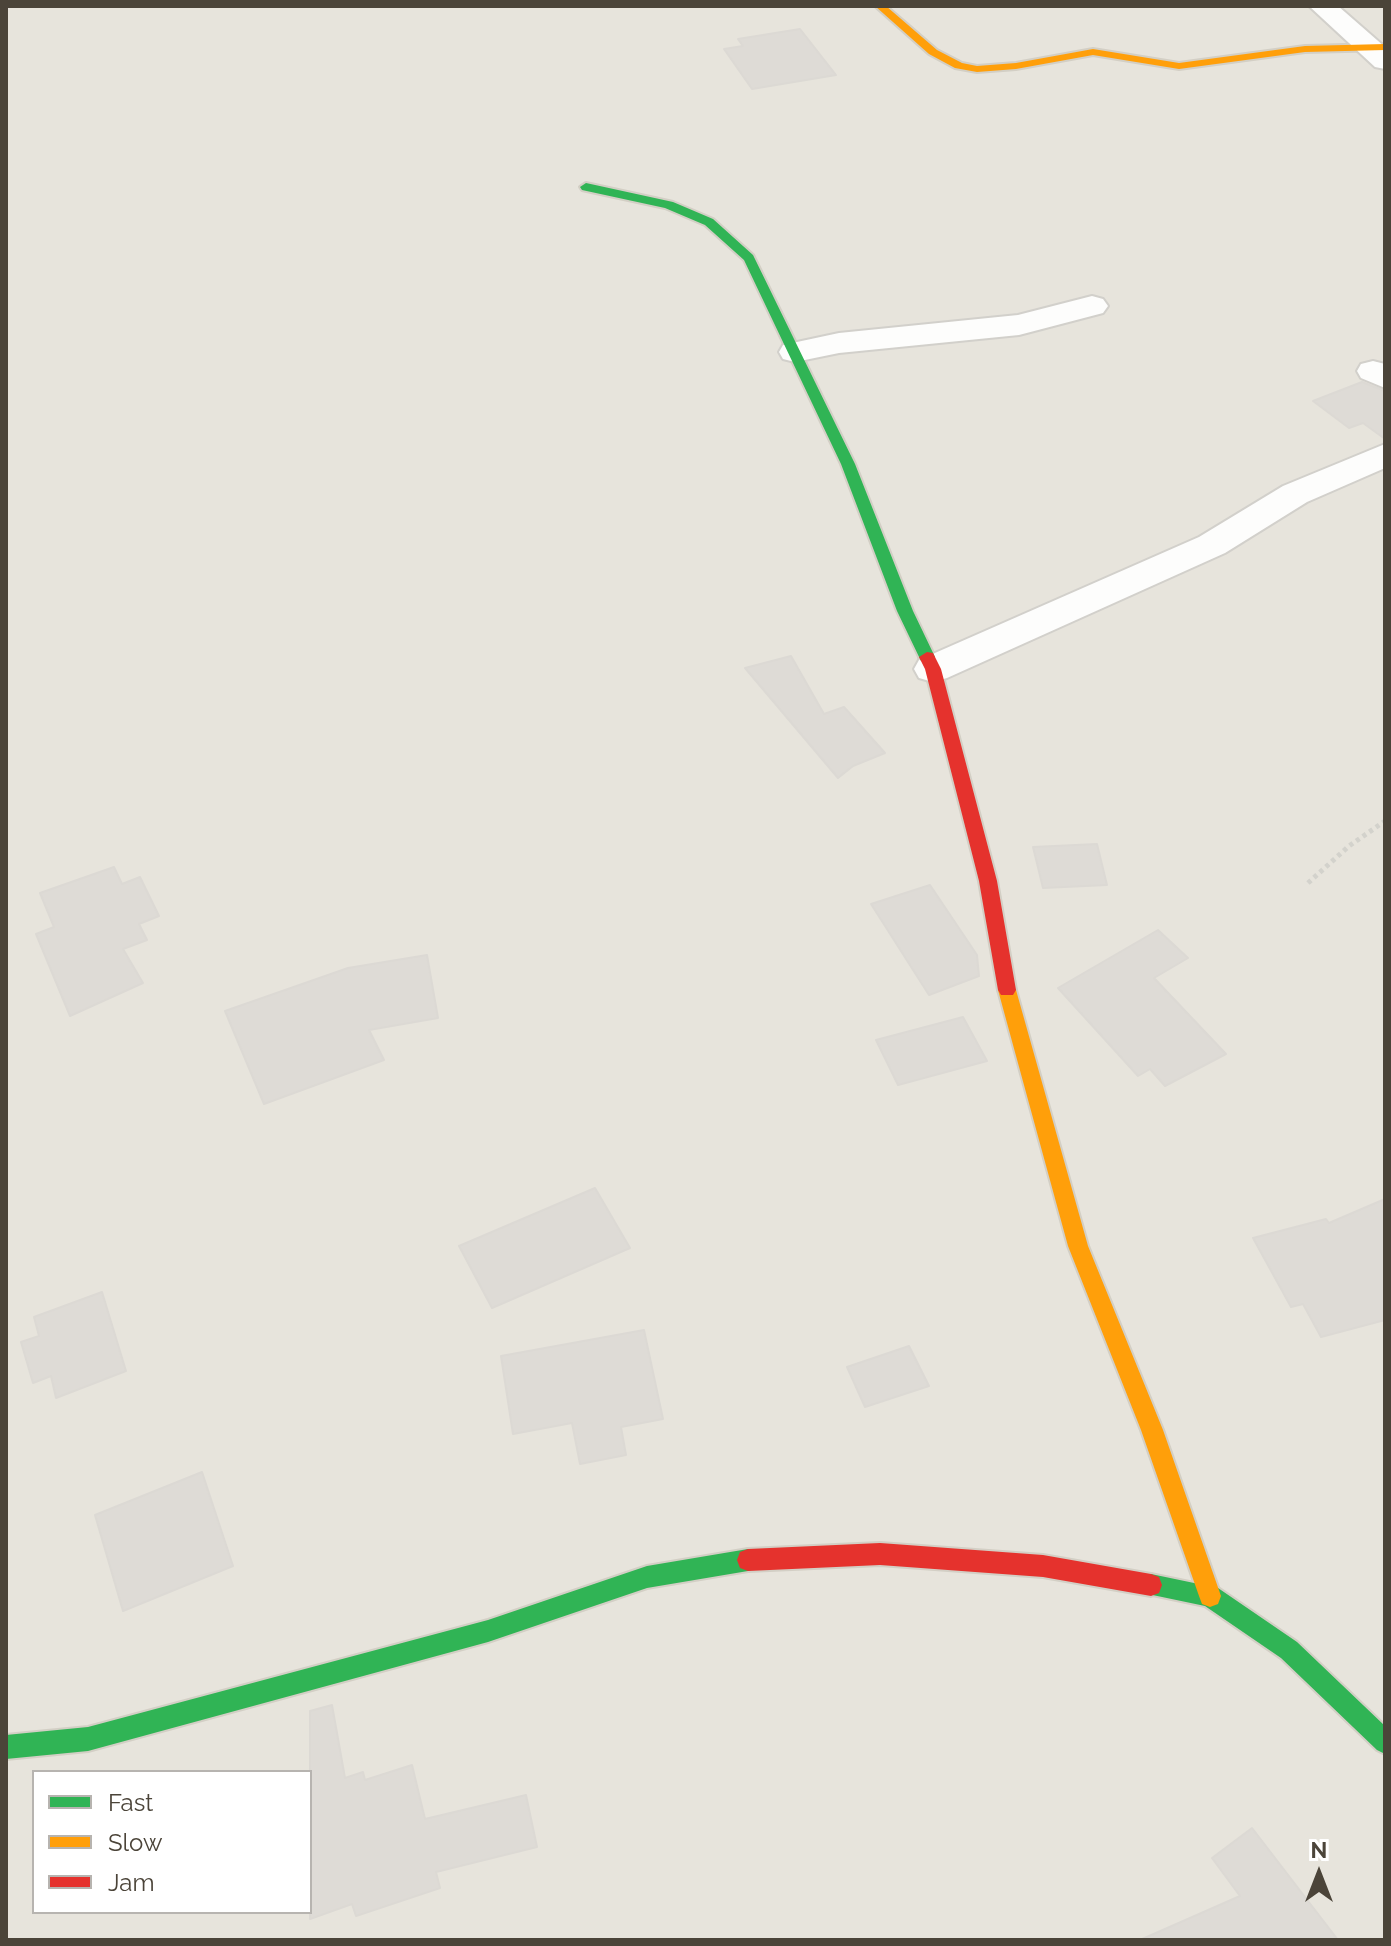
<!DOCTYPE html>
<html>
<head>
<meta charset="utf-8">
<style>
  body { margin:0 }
  #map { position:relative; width:1391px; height:1946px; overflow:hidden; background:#f4f2ee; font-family:Raleway,sans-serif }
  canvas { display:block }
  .frame { position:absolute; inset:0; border:8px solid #4b4439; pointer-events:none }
  .legend { position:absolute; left:32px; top:1770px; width:280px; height:144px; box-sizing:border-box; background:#fff; border:2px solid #b7b4b0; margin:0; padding:10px 14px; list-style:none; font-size:24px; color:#4b4439 }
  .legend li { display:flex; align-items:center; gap:16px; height:40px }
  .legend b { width:40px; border:2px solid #b7b4b0 }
  .north { position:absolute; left:1279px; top:1834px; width:80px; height:80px; -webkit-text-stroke:6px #fff; paint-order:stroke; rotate:0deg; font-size:22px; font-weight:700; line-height:32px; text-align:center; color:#4b4439 }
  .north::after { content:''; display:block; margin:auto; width:28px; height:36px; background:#4b4439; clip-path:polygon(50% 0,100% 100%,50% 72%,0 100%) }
</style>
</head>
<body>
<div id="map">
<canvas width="1391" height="1946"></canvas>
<div class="frame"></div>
<ul class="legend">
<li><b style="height:10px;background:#30b455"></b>Fast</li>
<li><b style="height:10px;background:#ff9f0a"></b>Slow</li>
<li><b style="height:10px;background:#e5322d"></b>Jam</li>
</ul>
<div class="north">N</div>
</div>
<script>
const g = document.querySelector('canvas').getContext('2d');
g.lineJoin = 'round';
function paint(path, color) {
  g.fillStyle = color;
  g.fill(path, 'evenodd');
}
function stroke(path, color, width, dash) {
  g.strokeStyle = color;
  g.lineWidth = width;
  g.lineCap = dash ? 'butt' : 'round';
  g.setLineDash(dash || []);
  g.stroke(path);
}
paint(new Path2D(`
  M6 6H1385V1940H6ZM34 1772H310V1912H34Z`), '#e7e4dc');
const building = new Path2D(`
  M800 29 836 75 752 89 724 49 743 46 738 39Z
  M1362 382 1385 391V439L1363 423 1349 428 1313 401Z
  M791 656 824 714 844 707 885 753 853 766 838 778 745 668Z
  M1097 844 1107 885 1043 888 1033 847Z
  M114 867 122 884 140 877 159 916 139 924 147 940 123 949 143 983 70 1016 36 934 54 927 40 893Z
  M930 885 977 955 979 976 929 995 871 904Z
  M1158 930 1188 958 1154 978 1226 1054 1165 1086 1150 1069 1138 1076 1058 988Z
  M427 955 438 1018 369 1030 384 1060 264 1104 225 1011 348 968Z
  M963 1017 987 1061 898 1085 876 1040Z
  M595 1188 630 1248 492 1308 459 1246Z
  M1385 1199V1320L1321 1337 1303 1304 1291 1307 1253 1238 1326 1219 1329 1223Z
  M102 1292 126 1371 56 1398 51 1376 33 1383 21 1342 39 1336 34 1317Z
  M644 1330 663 1419 621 1427 626 1455 580 1464 572 1423 513 1434 501 1356Z
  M909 1346 929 1386 865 1407 847 1367Z
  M202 1472 233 1566 123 1611 95 1515Z
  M332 1705 345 1778 363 1772 365 1780 412 1765 425 1819 526 1795 537 1847 436 1872 440 1888 356 1916 352 1904 310 1919V1711Z
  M1252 1828 1338 1940H1140L1240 1896 1212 1858Z`);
paint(building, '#dedbd6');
stroke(building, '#dcd9d4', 2);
const street = new Path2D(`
  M1309 6H1338L1385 47V69L1375 67Z
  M1092 296 1103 299 1108 306 1103 313 1019 335 839 353 795 362 783 359 779 352 783 345 839 333 1018 315Z
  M1373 361 1385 364V388L1361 378 1357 371 1361 364Z
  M1385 444V468L1307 502 1225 553 947 678 933 682 919 678 914 669 919 660 1199 537 1283 486Z`);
const fast = new Path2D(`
  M586 183 673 202 713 219 753 255 855 464 913 611 935 657 933 661H921L897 611 841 464 744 260 705 225 665 208 582 190 580 187Z
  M748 1549 756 1552 759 1560 756 1568 748 1571 647 1588 488 1642 88 1751 6 1759V1735L88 1727 488 1620 647 1566Z
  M1151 1574 1218 1588 1297 1642 1385 1726V1754L1377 1750 1281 1658 1205 1606 1143 1593 1140 1585 1143 1577Z`);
const slow = new Path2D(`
  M875 6H886L937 50 962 63 977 66 1016 63 1093 49 1179 63 1305 46 1385 44V50L1305 52 1179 69 1093 55 1016 69 977 72 955 68 929 54Z
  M1007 983 1013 985 1016 990 1088 1246 1163 1430 1221 1596 1218 1604 1210 1607 1202 1604 1199 1596 1141 1430 1068 1246 998 990 1001 985Z`);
const jam = new Path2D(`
  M927 652 933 653 941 669 997 881 1016 990 1013 995H1001L998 990 979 881 925 669 919 657Z
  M880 1543 1043 1555 1151 1574 1159 1577 1162 1585 1159 1593 1151 1596 1043 1577 880 1565 748 1571 740 1568 737 1560 740 1552 748 1549Z`);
stroke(street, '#d2d0cb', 4);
stroke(fast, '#d3cfc5', 4);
stroke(slow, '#d3cfc5', 4);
stroke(jam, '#d3cfc5', 4);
stroke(new Path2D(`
  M1308 883 1349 846 1385 821`), '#d3d2cc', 5, [4, 4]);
paint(street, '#fdfdfc');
paint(fast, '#30b455');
paint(slow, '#ff9f0a');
paint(jam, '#e5322d');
</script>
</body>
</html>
